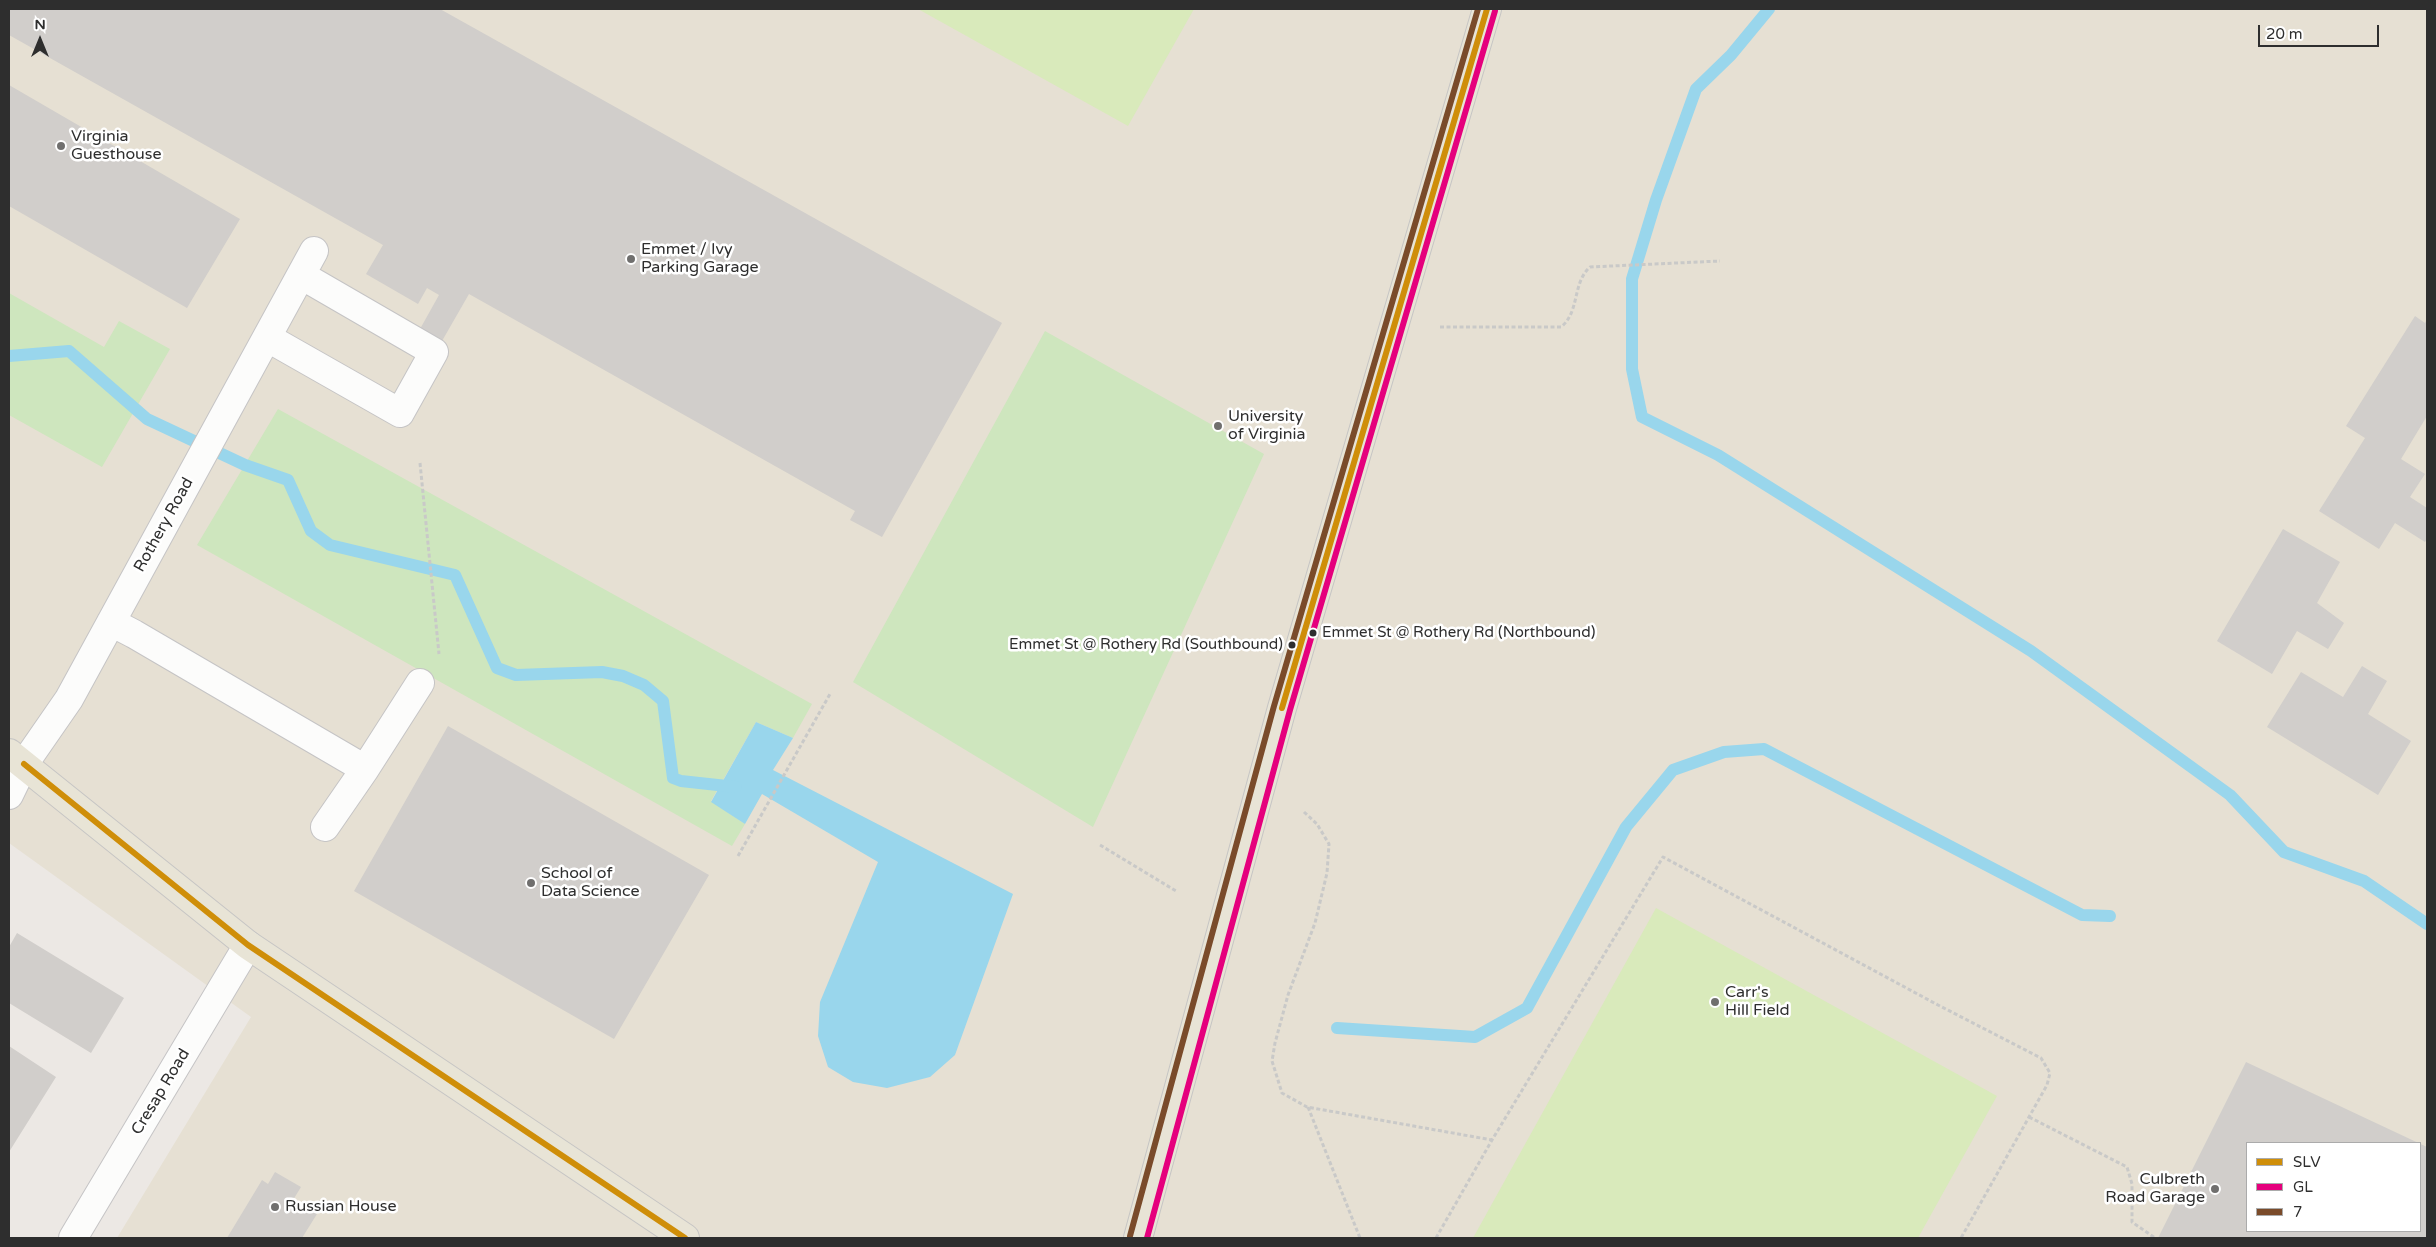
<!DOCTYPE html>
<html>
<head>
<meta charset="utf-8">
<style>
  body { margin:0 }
  #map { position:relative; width:2436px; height:1247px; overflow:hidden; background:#ece8e4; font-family:"Varela Round",sans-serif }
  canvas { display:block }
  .frame { position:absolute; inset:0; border:10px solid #2e2e2e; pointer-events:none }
  .legend { position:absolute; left:2246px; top:1142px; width:175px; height:90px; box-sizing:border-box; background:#fff; border:1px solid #ababab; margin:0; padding:6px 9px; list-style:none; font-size:15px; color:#2e2e2e }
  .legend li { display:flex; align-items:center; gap:10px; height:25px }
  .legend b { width:25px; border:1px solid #ababab }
  .north { position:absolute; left:15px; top:15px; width:50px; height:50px; -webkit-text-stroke:4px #fff; paint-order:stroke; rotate:0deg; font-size:14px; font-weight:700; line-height:20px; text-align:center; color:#2e2e2e }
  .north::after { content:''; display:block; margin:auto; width:18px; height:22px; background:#2e2e2e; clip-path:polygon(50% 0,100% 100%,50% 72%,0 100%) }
  .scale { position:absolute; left:2258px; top:25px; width:121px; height:22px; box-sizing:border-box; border:2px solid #2e2e2e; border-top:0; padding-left:6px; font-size:15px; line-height:18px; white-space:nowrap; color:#2e2e2e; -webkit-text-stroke:4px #fff; paint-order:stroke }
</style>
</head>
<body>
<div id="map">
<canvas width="2436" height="1247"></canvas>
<div class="frame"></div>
<ul class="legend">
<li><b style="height:6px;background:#cf8e09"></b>SLV</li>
<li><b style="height:6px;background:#e5007d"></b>GL</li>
<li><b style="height:6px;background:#7a4b2a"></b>7</li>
</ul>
<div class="north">N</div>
<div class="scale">20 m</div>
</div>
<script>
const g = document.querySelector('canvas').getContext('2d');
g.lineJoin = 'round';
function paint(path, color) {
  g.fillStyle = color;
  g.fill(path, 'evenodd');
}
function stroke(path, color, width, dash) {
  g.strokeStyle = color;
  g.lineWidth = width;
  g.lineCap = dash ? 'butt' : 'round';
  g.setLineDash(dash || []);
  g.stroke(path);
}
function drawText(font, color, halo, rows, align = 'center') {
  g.font = font + ' "Varela Round",sans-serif';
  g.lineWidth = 5;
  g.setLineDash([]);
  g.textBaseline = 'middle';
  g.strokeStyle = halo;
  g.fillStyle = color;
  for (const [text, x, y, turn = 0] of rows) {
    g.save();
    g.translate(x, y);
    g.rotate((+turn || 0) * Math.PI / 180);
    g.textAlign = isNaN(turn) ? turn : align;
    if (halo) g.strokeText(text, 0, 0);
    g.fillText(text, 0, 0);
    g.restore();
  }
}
paint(new Path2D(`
  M9 9H2427V1238H117L251 1017 9 843ZM2247 1143H2420V1231H2247Z`), '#e6e0d3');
paint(new Path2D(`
  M9 293 104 347 119 321 170 349 102 467 9 415Z
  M1045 331 1264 454 1093 827 853 682Z
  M278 409 812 704 793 738 756 722 711 801 745 824 732 846 197 545Z`), '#cee6be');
paint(new Path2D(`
  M918 9H1194L1128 126Z
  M1656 908 1997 1096 1918 1238H1473Z`), '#d9eabb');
paint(new Path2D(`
  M756 722 793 738 773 770 1013 894 955 1055 930 1077 887 1088 853 1082 828 1067 818 1036 820 1002 878 862 762 794 745 824 711 802Z`), '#99d6ec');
stroke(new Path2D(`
  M1769 9 1731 55 1696 89 1656 200 1632 279V369L1642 417 1718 455 2031 651 2230 795 2284 852 2364 881 2427 924
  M9 356 69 351 147 419 245 465 288 480 311 531 330 545 455 575 497 668 516 675 602 672 623 676 644 685 663 701 673 778 681 781 736 787
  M1337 1028 1475 1037 1527 1008 1626 827 1673 770 1724 752 1764 749 2082 915 2110 916`), '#99d6ec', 12);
paint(new Path2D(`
  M9 9H440L1002 323 882 537 850 520 855 511 469 294 442 341 420 329 439 295 427 288 418 304 366 274 383 245 9 35Z
  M9 85 240 219 187 308 9 206Z
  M2415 316 2425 323 2427 319V416L2401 459 2425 474 2410 497 2427 508V539L2425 542 2395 523 2379 549 2319 511 2365 438 2346 426Z
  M2283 529 2340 562 2317 603 2344 623 2328 649 2297 631 2272 674 2217 641Z
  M2362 666 2387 681 2368 714 2411 741 2378 795 2267 727 2301 672 2343 697Z
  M448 726 709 875 614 1039 354 891Z
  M17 933 124 998 91 1053 9 1003V947Z
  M9 1046 56 1077 9 1152Z
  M2246 1062 2427 1147V1238H2158ZM2247 1143H2420V1231H2247Z
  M275 1172 301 1187 293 1200 317 1214 302 1238H227L262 1180 268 1184Z`), '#d1cecb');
const minor = new Path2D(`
  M268 338 400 413 434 352 301 275
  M111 622 134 634 365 769 325 827
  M365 769 420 683
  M9 795 24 764 69 699 314 251
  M73 1238 248 945`);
const major = new Path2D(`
  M9 753 248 945 685 1238
  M1138 1238 1282 708 1487 9`);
stroke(minor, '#c5c4c5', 30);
stroke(major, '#c6c5c4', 30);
stroke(new Path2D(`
  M1440 327H1561C1580 312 1572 283 1590 267L1720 261
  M420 463 439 654
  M1304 812 1317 824 1329 844 1327 873 1315 923 1288 995 1275 1043 1272 1061 1282 1093 1307 1107 1492 1140
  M1100 845 1176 891
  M738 856 830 694
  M1308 1107 1360 1238
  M2029 1117 2127 1167 2132 1184V1222L2155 1238
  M1436 1238 1492 1140 1663 857 1938 1005 2041 1058 2050 1073 2047 1085 1961 1238`), '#c9c9c8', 3, [4, 2.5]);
stroke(minor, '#fcfcfb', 28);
stroke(major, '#e8e4d6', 28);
stroke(new Path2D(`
  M1282 708 1487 9
  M24 764 248 945 685 1238`), '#cf8e09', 6);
stroke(new Path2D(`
  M1147 1238 1290 710 1495 11`), '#e5007d', 6);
stroke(new Path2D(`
  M1130 1236 1274 706 1478 9`), '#7a4b2a', 6);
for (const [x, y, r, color] of [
  [61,146,5,"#706f6e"],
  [631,259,5,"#706f6e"],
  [1218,426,5,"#706f6e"],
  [1313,633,4.5,"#2e2e2e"],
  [1292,645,4.5,"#2e2e2e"],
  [531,883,5,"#706f6e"],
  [1715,1002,5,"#706f6e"],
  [2215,1189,5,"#706f6e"],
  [275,1207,5,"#706f6e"]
]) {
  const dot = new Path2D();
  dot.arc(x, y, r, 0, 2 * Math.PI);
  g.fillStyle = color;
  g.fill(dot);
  stroke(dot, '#fff', 2);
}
drawText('15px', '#2e2e2e', '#fff', [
  ["Emmet St @ Rothery Rd (Northbound)",1322,633],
  ["Emmet St @ Rothery Rd (Southbound)",1283,645,"right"]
], 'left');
drawText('16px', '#2e2e2e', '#fff', [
  ["Virginia",71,137],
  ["Guesthouse",71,155],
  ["Emmet / Ivy",641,250],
  ["Parking Garage",641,268],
  ["University",1228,417],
  ["of Virginia",1228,435],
  ["School of",541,874],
  ["Data Science",541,892],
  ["Carr's",1725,993],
  ["Hill Field",1725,1011],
  ["Culbreth",2205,1180,"right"],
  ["Road Garage",2205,1198,"right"],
  ["Russian House",285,1207]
], 'left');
drawText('16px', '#2e2e2e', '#fff', [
  ["Rothery Road",164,525,-61],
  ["Cresap Road",161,1092,-59]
]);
</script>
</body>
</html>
